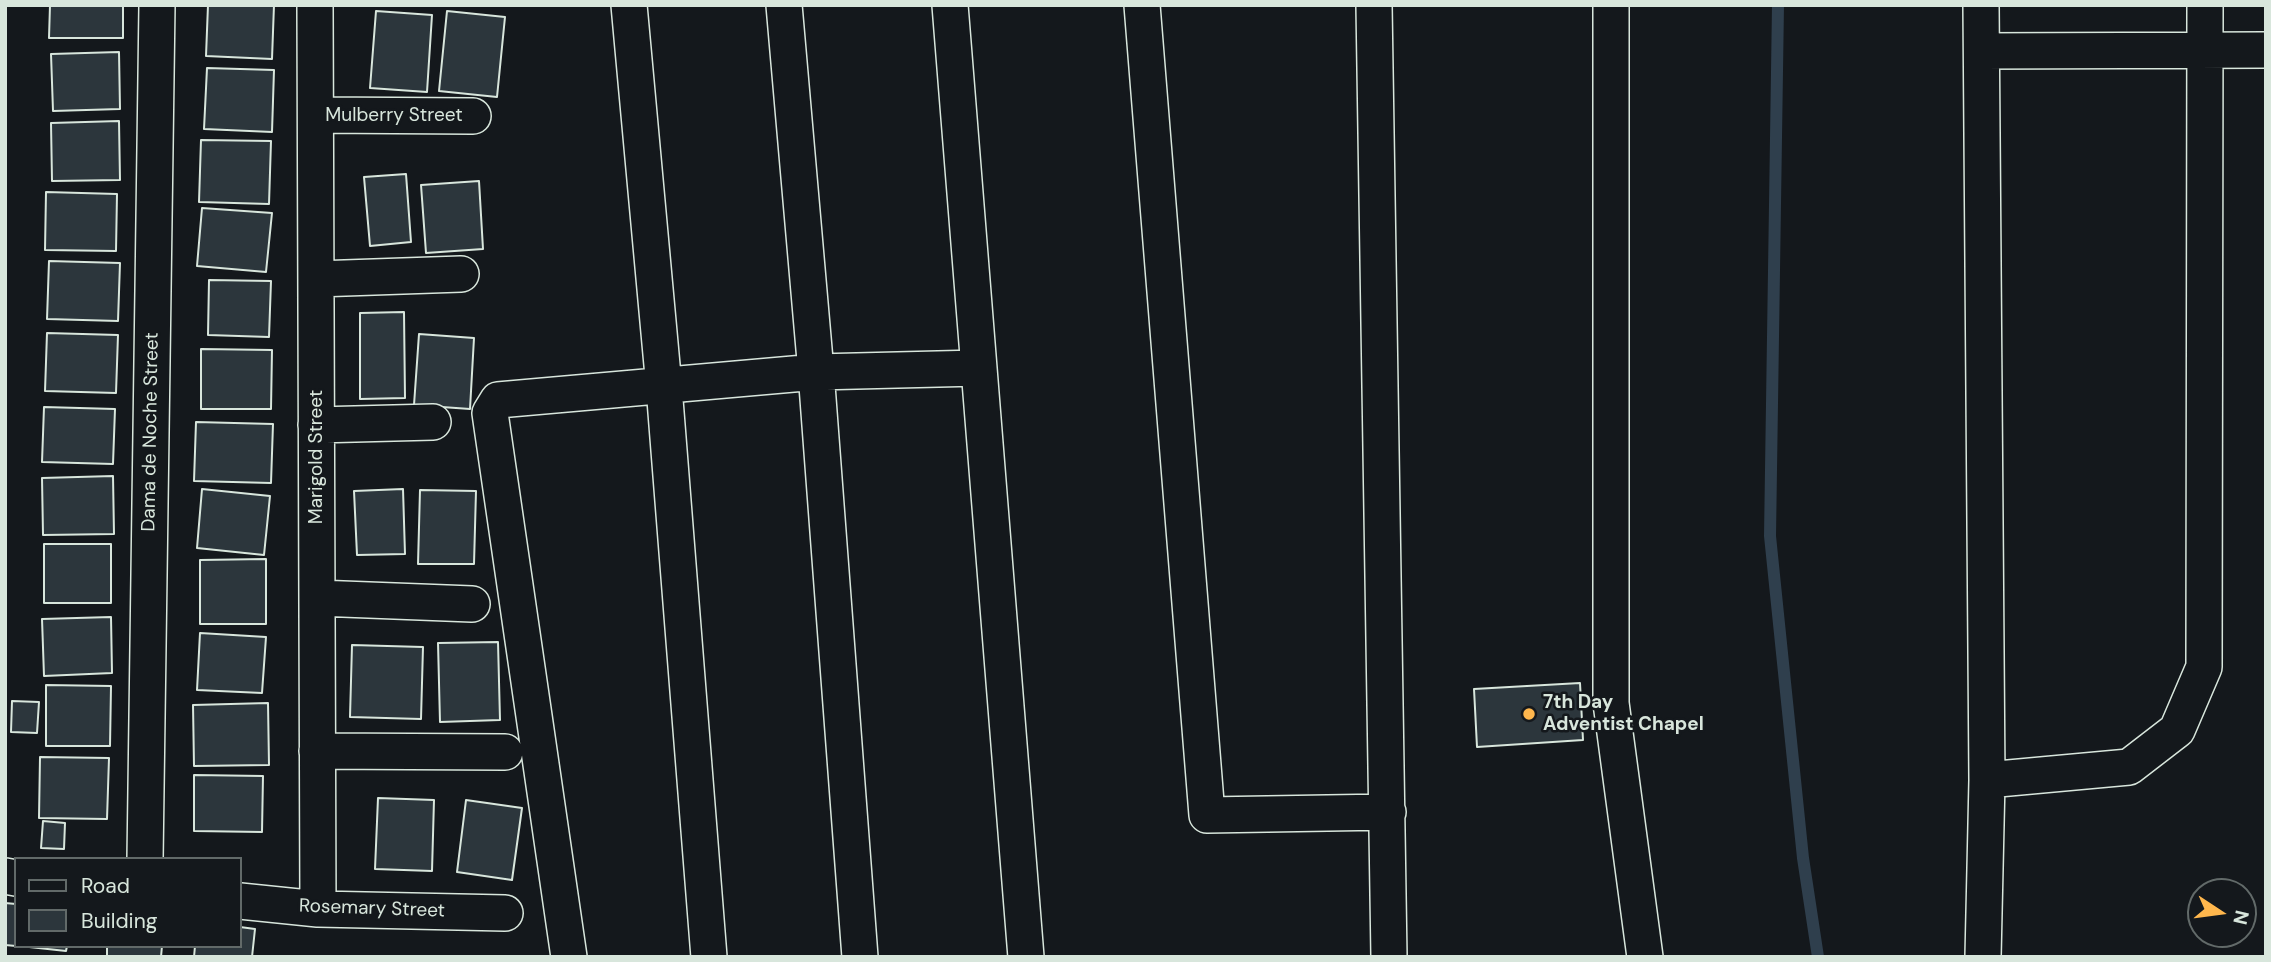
<!DOCTYPE html>
<html>
<head>
<meta charset="utf-8">
<style>
  body { margin:0 }
  #map { position:relative; width:2271px; height:962px; overflow:hidden; background:#14181c; font-family:"DM Sans",sans-serif }
  canvas { display:block }
  .frame { position:absolute; inset:0; border:7px solid #d8e6dc; pointer-events:none }
  .legend { position:absolute; left:14px; top:857px; width:228px; height:91px; box-sizing:border-box; background:#14181c; border:2px solid #626a69; margin:0; padding:9px 12px; list-style:none; font-size:21px; color:#d8e6dc }
  .legend li { display:flex; align-items:center; gap:14px; height:35px }
  .legend b { width:35px; border:2px solid #626a69 }
  .north { position:absolute; left:2187px; top:878px; width:70px; height:70px; box-sizing:border-box; background:#14181c; border:2px solid #626a69; border-radius:50%; rotate:103deg; font-size:19px; font-weight:700; line-height:28px; text-align:center; color:#d8e6dc }
  .north::after { content:''; display:block; margin:auto; width:24px; height:32px; background:#ffb74d; clip-path:polygon(50% 0,100% 100%,50% 72%,0 100%) }
</style>
</head>
<body>
<div id="map">
<canvas width="2271" height="962"></canvas>
<div class="frame"></div>
<ul class="legend">
<li><b style="height:9px;background:#14181c"></b>Road</li>
<li><b style="height:19px;background:#2c363c"></b>Building</li>
</ul>
<div class="north">N</div>
</div>
<script>
const g = document.querySelector('canvas').getContext('2d');
g.lineJoin = 'round';
function stroke(path, color, width, dash) {
  g.strokeStyle = color;
  g.lineWidth = width;
  g.lineCap = dash ? 'butt' : 'round';
  g.setLineDash(dash || []);
  g.stroke(path);
}
function paint(path, color) {
  g.fillStyle = color;
  g.fill(path, 'evenodd');
}
function drawText(font, color, halo, rows, align = 'center') {
  g.font = font + ' "DM Sans",sans-serif';
  g.lineWidth = 5;
  g.setLineDash([]);
  g.textBaseline = 'middle';
  g.strokeStyle = halo;
  g.fillStyle = color;
  for (const [text, x, y, turn = 0] of rows) {
    g.save();
    g.translate(x, y);
    g.rotate((+turn || 0) * Math.PI / 180);
    g.textAlign = isNaN(turn) ? turn : align;
    if (halo) g.strokeText(text, 0, 0);
    g.fillText(text, 0, 0);
    g.restore();
  }
}
stroke(new Path2D(`
  M1778 5 1770 536 1803 858 1818 957`), '#2f3f4d', 12);
const building = new Path2D(`
  M50 5H123V38H49Z
  M208 5H274L272 59 206 56Z
  M376 11 432 15 427 92 370 88Z
  M447 11 505 17 497 97 439 91Z
  M119 52 120 109 53 111 51 54Z
  M207 68 274 70 272 132 204 129Z
  M119 121 120 180 52 181 51 123Z
  M201 140 271 141 269 204 199 202Z
  M406 174 411 242 370 246 364 177Z
  M479 181 483 249 426 253 421 185Z
  M46 192 117 194 116 251 45 250Z
  M202 208 272 213 266 272 197 266Z
  M49 261 120 263 118 321 47 319Z
  M209 280 271 281 269 337 208 335Z
  M404 312 405 398 360 399V313Z
  M47 333 118 335 116 393 45 391Z
  M419 334 474 338 470 409 414 405Z
  M201 349 272 350 271 409H201Z
  M44 407 115 409 113 464 42 462Z
  M196 422 273 424 271 483 194 481Z
  M113 476 114 534 43 535 42 478Z
  M202 489 270 496 264 555 197 548Z
  M403 489 405 554 357 555 354 491Z
  M420 490 476 491 474 564H418Z
  M44 544H111V603H44Z
  M266 559V624H200V560Z
  M111 617 112 673 44 676 42 619Z
  M200 633 266 637 262 693 197 690Z
  M498 642 500 720 440 722 438 643Z
  M352 645 423 647 421 719 350 717Z
  M1580 683 1583 740 1477 747 1474 689Z
  M46 685 111 686 110 746H46Z
  M12 701 39 702 37 733 11 732Z
  M268 703 269 765 194 766 193 705Z
  M40 757 109 758 107 819 39 818Z
  M194 775 263 776 262 832 194 831Z
  M378 798 434 800 432 871 375 869Z
  M466 800 522 808 512 880 457 872Z
  M43 821 65 823 64 849 41 848Z
  M5 903 16 904V946L5 945Z
  M240 927 255 929 252 957H194L195 946H240Z
  M20 946H67L66 951Z
  M107 946H162L161 957H107Z`);
paint(building, '#2c363c');
stroke(building, '#d8e6dc', 2);
const minor = new Path2D(`
  M315 5 318 909
  M629 5 664 387 709 957
  M784 5 816 372 860 957
  M950 5 1026 957
  M1142 5 1207 815 1388 812
  M1374 5 1389 957
  M1611 5V703L1645 957
  M1981 5 1987 780 1983 957
  M1982 51 2266 50
  M316 115 473 116
  M316 279 461 274
  M316 425 433 422
  M317 598 472 604
  M317 751 505 752
  M1987 780 2129 767 2177 730 2204 667 2205 5
  M145 859 157 5
  M5 876 16 878
  M240 901 318 909 505 913
  M569 957 490 413 498 400 816 372 979 368`);
stroke(minor, '#d8e6dc', 38);
stroke(minor, '#14181c', 35);
for (const [x, y, r, color] of [
  [1529,714,7,"#ffb74d"]
]) {
  const dot = new Path2D();
  dot.arc(x, y, r, 0, 2 * Math.PI);
  g.fillStyle = color;
  g.fill(dot);
  stroke(dot, '#14181c', 2.5);
}
drawText('19px', '#d8e6dc', '#14181c', [
  ["Mulberry Street",394,116],
  ["Dama de Noche Street",151,432,-89],
  ["Marigold Street",317,457,-90],
  ["Rosemary Street",372,909,2]
]);
drawText('bold 19px', '#d8e6dc', '#14181c', [
  ["7th Day",1543,703],
  ["Adventist Chapel",1543,725]
], 'left');
</script>
</body>
</html>
